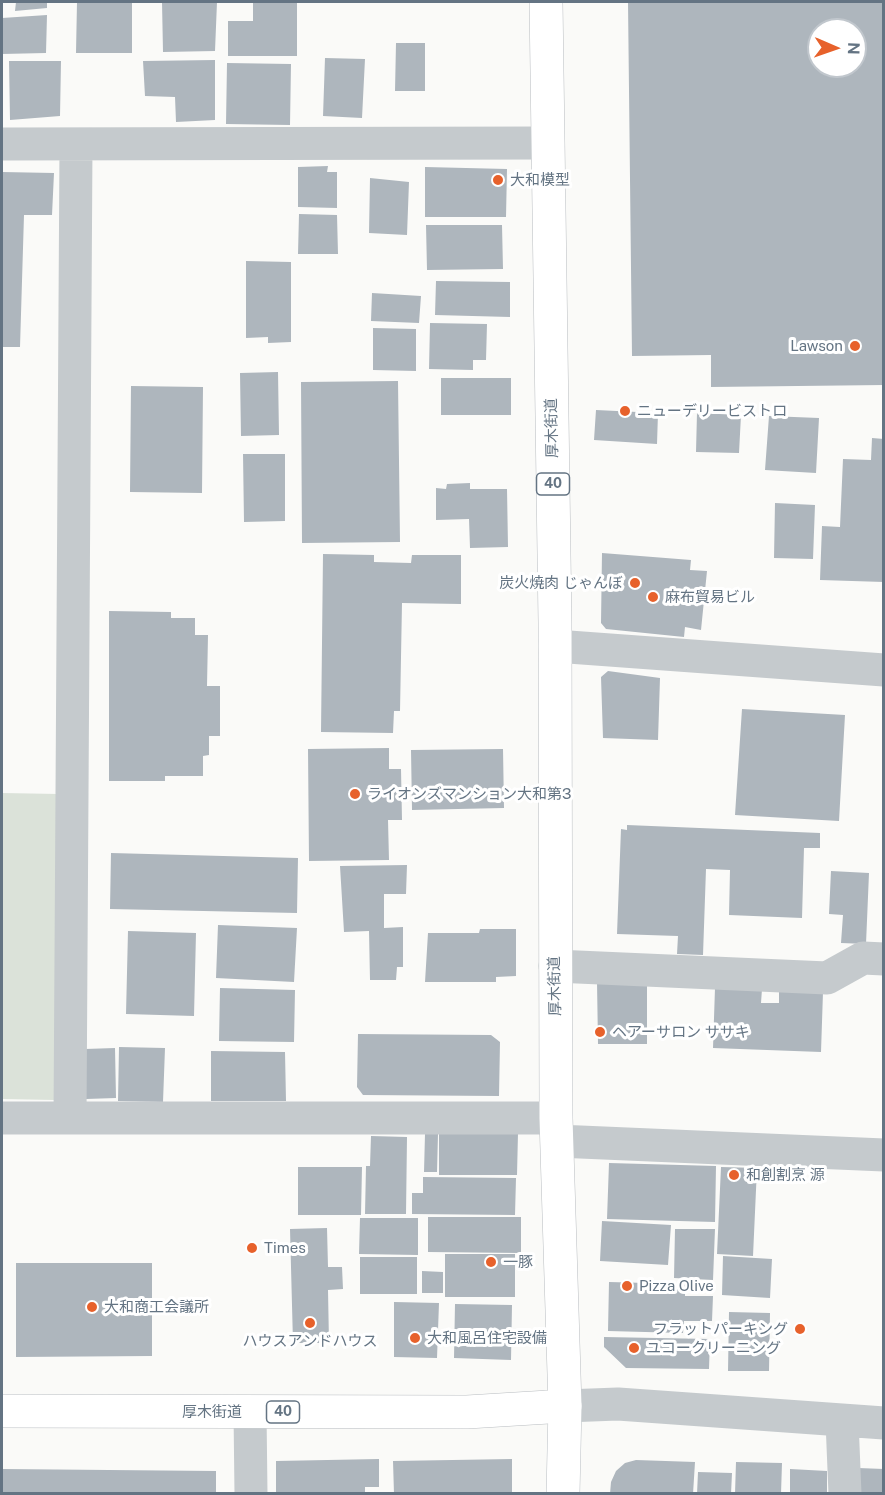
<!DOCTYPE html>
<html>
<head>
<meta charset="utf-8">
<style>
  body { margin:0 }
  #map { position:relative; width:885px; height:1495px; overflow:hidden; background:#fafaf8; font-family:"Public Sans",sans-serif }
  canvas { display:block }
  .frame { position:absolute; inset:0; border:3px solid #647483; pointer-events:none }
  .north { position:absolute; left:807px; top:18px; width:60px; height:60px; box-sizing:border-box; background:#fff; border:2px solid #c1c7cd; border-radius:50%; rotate:92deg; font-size:16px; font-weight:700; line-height:24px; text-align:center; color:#647483 }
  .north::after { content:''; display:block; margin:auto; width:21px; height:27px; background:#e7612b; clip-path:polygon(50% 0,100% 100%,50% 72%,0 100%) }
</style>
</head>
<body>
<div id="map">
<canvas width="885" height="1495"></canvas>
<div class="frame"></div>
<div class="north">N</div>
</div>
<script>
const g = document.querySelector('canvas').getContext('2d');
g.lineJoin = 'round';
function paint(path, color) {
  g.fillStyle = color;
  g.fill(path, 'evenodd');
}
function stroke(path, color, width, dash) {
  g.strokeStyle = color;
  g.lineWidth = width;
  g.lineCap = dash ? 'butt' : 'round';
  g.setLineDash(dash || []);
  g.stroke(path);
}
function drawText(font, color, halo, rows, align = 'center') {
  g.font = font + ' "Public Sans","Noto Sans JP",sans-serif';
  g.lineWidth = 6;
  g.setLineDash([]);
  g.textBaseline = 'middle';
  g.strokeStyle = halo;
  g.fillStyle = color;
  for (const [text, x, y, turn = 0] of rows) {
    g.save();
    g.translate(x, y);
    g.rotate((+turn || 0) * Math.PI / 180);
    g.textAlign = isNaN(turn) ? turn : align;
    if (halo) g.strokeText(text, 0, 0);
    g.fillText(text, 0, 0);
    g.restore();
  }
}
paint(new Path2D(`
  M2 793 59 794 54 1100 2 1099Z`), '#dbe2d9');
paint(new Path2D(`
  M16 2H47V8L15 11Z
  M77 2H132V53H76Z
  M162 2H217L215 51 163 52Z
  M253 2H297V56H228V21H253Z
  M628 2H884V385L711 387V355L632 356ZM819 30H855V66H819Z
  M47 15 46 53 2 54V18Z
  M396 43H425V91H395Z
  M325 58 365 59 362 118 323 116Z
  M215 60V120L176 122 175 97 145 96 143 61Z
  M9 61H61L60 116 10 120Z
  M227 63 291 64 290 125 226 124Z
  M328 166 327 172H337V208L298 207V167Z
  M425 167 507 169 506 217H425Z
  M2 172 54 173 52 215H24L20 347H2Z
  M370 178 409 182 407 235 369 233Z
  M299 214 337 215 338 254H298Z
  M426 225H502L503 269 427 270Z
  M246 261 291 262V342L268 343V337L246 338Z
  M436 281 510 282V317L435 315Z
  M372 293 421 296 419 323 371 321Z
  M430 323 487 324 486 360H473V370L429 369Z
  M373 328 416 329V371L373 370Z
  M278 372 279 435 241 436 240 373Z
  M441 378H511V415H441Z
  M398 381 400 542 302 543 301 382Z
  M131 386 203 387 202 493 130 492Z
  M596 410 658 413 657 444 594 440Z
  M697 413 741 415 739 453 696 452Z
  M769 416 819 418 816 473 765 470Z
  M872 438 884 439V582L820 580 822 526 840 527 843 459 871 460Z
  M243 454H285V521L244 522Z
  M470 483V489H507L508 547 470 548 469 519 436 520V488L446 489 447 484Z
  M775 503 815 505 813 559 774 558Z
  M602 553 691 560 690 570 707 571 701 630 685 627 684 637 606 629 601 623Z
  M323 554 374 555V562L411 563 412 555H461V604L402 603 400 711H394L393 733 321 732Z
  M109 611 171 612V618H195V635H208L207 686H220V736H209V755L203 756V776H165V781H109Z
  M608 671 660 678 658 740 603 738 601 677Z
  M742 709 845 715 839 821 735 815Z
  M389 748V769H401L402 820H388L389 860 309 861 308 749Z
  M503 749 504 808 412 810 411 750Z
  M627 825 820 833V848H804L802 918 729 915 730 870 706 869 703 955 677 954 678 936 617 934 621 829 627 830Z
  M111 853 298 858 297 913 110 909Z
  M407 865 406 894H384V928L403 927V967H397L396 980H370L369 931 344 932 340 866Z
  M831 871 869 873 866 944 841 943 843 915 829 914Z
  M218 925 297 928 294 982 216 978Z
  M480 929H516V976L496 977V982H425L428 933H479Z
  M128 931 196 933 194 1016 126 1014Z
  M647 981V1044H598L597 982Z
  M220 988 295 990 294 1042 219 1041Z
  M715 988 762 989 761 1003H779V990L823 992 821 1052 713 1048Z
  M358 1034 491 1035 500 1042 499 1096 363 1095 357 1087Z
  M119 1047 165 1048 163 1102 118 1101Z
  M115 1048 116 1098 86 1099 85 1049Z
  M211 1051 285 1052 286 1101H211Z
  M439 1132 518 1133 517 1175H439Z
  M425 1134H438L437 1172H424Z
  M371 1136 407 1137 406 1214H365L366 1166H370Z
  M609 1163 716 1166 715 1222 607 1219Z
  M298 1167H362L361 1215H298Z
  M721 1167 757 1168 753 1256 717 1254Z
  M423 1177 516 1178 515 1215 412 1214V1193H423Z
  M428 1217H521V1253L428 1252Z
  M360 1218H418V1255L359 1254Z
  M602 1221 671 1225 668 1265 600 1261Z
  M327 1228 328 1267H342L343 1289 328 1290 329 1343H293L290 1229Z
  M675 1229H715L713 1280 674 1278Z
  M445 1254H515V1297H445Z
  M723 1256 772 1259 770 1298 722 1295Z
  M360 1257H417V1294H360Z
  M16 1263H152V1356L16 1357Z
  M422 1271 443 1272V1293H422Z
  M609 1282 685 1284V1296H713L712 1321H684L683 1333 608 1331Z
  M394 1302 439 1303 437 1358 394 1357Z
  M455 1304 512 1305 511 1360 454 1358Z
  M729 1312 770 1313 769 1371H728Z
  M604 1337 710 1339 709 1369 626 1368 604 1347Z
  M379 1459V1487H365V1494H276V1461Z
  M512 1459V1494H394L393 1461Z
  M636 1460 695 1462 693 1494H610L611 1482 616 1471 625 1463Z
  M736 1462 782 1463 781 1494H735Z
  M858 1468 884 1469V1494H859Z
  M2 1469 216 1471V1494H2Z
  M790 1469 827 1471V1494H790Z
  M698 1472 732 1473 731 1494H697Z`), '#aeb6bd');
const secondary = new Path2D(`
  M563 1494 565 1406`);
const primary = new Path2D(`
  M2 1411 467 1412 565 1406 556 1118 555 623 546 2`);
stroke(secondary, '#babfc4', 34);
stroke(primary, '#b9bdc1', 34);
stroke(new Path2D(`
  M2 144 548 143
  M555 646 884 670
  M555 966 827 978 863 958 884 959
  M2 1118H556
  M70 1118 76 145
  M557 1141 884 1155
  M565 1406 618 1404 884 1423
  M250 1412 251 1494
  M842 1421 845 1494`), '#c5cacd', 33);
stroke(secondary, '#fff', 33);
stroke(primary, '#fff', 33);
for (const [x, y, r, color] of [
  [498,180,6,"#e7612b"],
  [855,346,6,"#e7612b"],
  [625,411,6,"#e7612b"],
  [635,583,6,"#e7612b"],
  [653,597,6,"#e7612b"],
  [355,794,6,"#e7612b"],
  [600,1032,6,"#e7612b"],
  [734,1175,6,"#e7612b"],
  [252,1248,6,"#e7612b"],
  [491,1262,6,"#e7612b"],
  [627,1286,6,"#e7612b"],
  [92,1307,6,"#e7612b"],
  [310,1323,6,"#e7612b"],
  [800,1329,6,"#e7612b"],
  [415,1338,6,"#e7612b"],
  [634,1348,6,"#e7612b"]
]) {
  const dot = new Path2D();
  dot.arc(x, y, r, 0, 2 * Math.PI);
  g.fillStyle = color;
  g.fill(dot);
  stroke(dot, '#fff', 2);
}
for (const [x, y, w] of [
  [553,484,33],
  [283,1412,33]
]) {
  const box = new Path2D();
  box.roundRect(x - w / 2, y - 11, w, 22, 4.5);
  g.fillStyle = '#fff';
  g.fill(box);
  stroke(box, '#647483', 1.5);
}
drawText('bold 14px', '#647483', null, [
  ["40",553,484],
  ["40",283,1412]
]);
drawText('15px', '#647483', '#fff', [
  ["大和模型",510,180],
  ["Lawson",843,346,"right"],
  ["ニューデリービストロ",637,411],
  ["炭火焼肉 じゃんぼ",623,583,"right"],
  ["麻布貿易ビル",665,597],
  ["ライオンズマンション大和第3",367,794],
  ["ヘアーサロン ササキ",612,1032],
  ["和創割烹 源",746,1175],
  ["Times",264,1248],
  ["一豚",503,1262],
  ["Pizza Olive",639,1286],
  ["大和商工会議所",104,1307],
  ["フラットパーキング",788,1329,"right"],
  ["大和風呂住宅設備",427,1338],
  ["ハウスアンドハウス",310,1341,"center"],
  ["ユコークリーニング",646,1348]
], 'left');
drawText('15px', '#647483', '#fff', [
  ["厚木街道",552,428,-91],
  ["厚木街道",555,986,-91],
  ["厚木街道",212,1412]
]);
</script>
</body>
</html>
